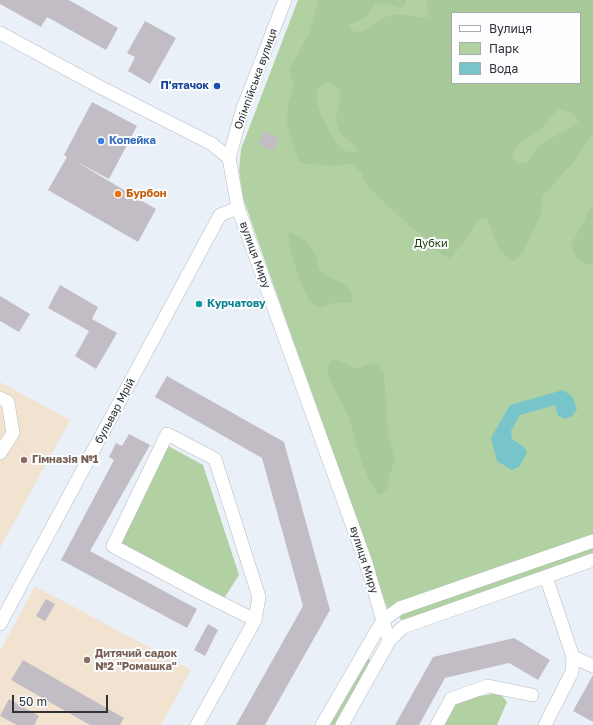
<!DOCTYPE html>
<html>
<head>
<meta charset="utf-8">
<style>
  body { margin:0 }
  #map { position:relative; width:593px; height:725px; overflow:hidden; background:#eaf0f7; font-family:"Golos Text",sans-serif }
  canvas { display:block }
  .legend { position:absolute; left:451px; top:12px; width:130px; height:72px; box-sizing:border-box; background:#fbfdfe; border:1px solid #a9abad; margin:0; padding:5px 7px; list-style:none; font-size:12px; color:#2f3134 }
  .legend li { display:flex; align-items:center; gap:8px; height:20px }
  .legend b { width:20px; border:1px solid #a9abad }
  .scale { position:absolute; left:12px; top:695px; width:96px; height:18px; box-sizing:border-box; border:2px solid #2f3134; border-top:0; padding-left:5px; font-size:12px; line-height:14px; white-space:nowrap; color:#2f3134; -webkit-text-stroke:3px #fbfdfe; paint-order:stroke }
</style>
</head>
<body>
<div id="map">
<canvas width="593" height="725"></canvas>
<ul class="legend">
<li><b style="height:5px;background:#fff"></b>Вулиця</li>
<li><b style="height:11px;background:#b1d1a3"></b>Парк</li>
<li><b style="height:11px;background:#77c5ca"></b>Вода</li>
</ul>
<div class="scale">50 m</div>
</div>
<script>
const g = document.querySelector('canvas').getContext('2d');
g.lineJoin = 'round';
function paint(path, color) {
  g.fillStyle = color;
  g.fill(path, 'evenodd');
}
function stroke(path, color, width, dash) {
  g.strokeStyle = color;
  g.lineWidth = width;
  g.lineCap = dash ? 'butt' : 'round';
  g.setLineDash(dash || []);
  g.stroke(path);
}
function drawText(font, color, halo, rows, align = 'center') {
  g.font = font + ' "Golos Text",sans-serif';
  g.lineWidth = 4;
  g.setLineDash([]);
  g.textBaseline = 'middle';
  g.strokeStyle = halo;
  g.fillStyle = color;
  for (const [text, x, y, turn = 0] of rows) {
    g.save();
    g.translate(x, y);
    g.rotate((+turn || 0) * Math.PI / 180);
    g.textAlign = isNaN(turn) ? turn : align;
    if (halo) g.strokeText(text, 0, 0);
    g.fillText(text, 0, 0);
    g.restore();
  }
}
paint(new Path2D(`
  M0 382 70 420 0 548Z
  M35 586 191 670 161 725H0V651Z`), '#f2e3d0');
paint(new Path2D(`
  M298 0H593V538L388 610 243 198 239 170 241 149ZM452 13H580V83H452Z
  M159 441 203 465 239 575 221 603 110 546Z
  M593 547V553L401 621 399 615Z
  M367 658 372 661 336 725H329Z
  M500 693 507 702 497 725H435L445 701Z`), '#b1d1a3');
paint(new Path2D(`
  M318 0H407L405 5 400 8 383 3 375 4 366 17 349 25 351 30C363 37 377 20 388 16 401 11 415 19 429 17L426 0H593V131L575 160 546 192 542 199 541 213 530 238 523 252 515 261H510L498 247 487 217 476 221 469 235 450 259 437 251 425 237 410 226 369 188 365 183 362 174 352 164 331 166 302 163 298 160 287 124 288 105 294 88 289 70 309 33ZM452 13H580V83H452ZM328 82C352 87 332 112 337 125 340 135 350 141 357 149L355 152 345 151 340 147C331 134 300 89 328 82ZM558 109 571 113 578 120 577 123 539 146 526 163H516L512 155 516 146 543 127Z
  M593 204V266C581 262 572 257 572 243Z
  M289 232C300 234 312 247 316 257 318 262 318 267 322 272 331 283 356 281 352 302L333 303 320 308C316 306 312 304 310 301 303 294 286 241 289 232Z
  M331 360H338L357 369 370 363 378 364 384 372 388 436 395 461 389 475 387 489 381 495 378 494C361 471 357 440 347 414 341 398 328 383 327 366Z`), '#a8ca99');
paint(new Path2D(`
  M563 390 573 397 577 409 572 416 565 419 558 416 555 405 520 415 511 431 512 439 524 447 527 453 519 467 512 470 497 461 491 438 510 405Z`), '#77c5ca');
paint(new Path2D(`
  M0 0H69L118 28 106 50 47 17 41 27 0 4Z
  M145 21 176 38 150 84 128 71 135 57 127 53Z
  M92 102 137 126 109 179 75 161 156 209 138 242 48 190 67 157 64 155Z
  M264 131 279 139 273 151 258 144Z
  M60 285 98 307 92 319 117 333 96 369 75 356 89 331 48 308Z
  M0 296 30 314 19 332 0 321Z
  M167 376 284 442 330 610 265 725H236L303 606 262 458 155 397Z
  M129 434 150 445 90 551 197 609 187 628 61 560 114 460 109 457 116 443 122 446Z
  M46 599 55 604 45 621 36 616Z
  M208 624 218 630 205 656 194 650Z
  M514 638 550 660 538 680 509 663 445 678 419 725H395L433 657Z
  M23 660 124 718 120 725H90L11 680Z
  M593 675V722L573 711Z
  M9 699 39 716 34 725H17L0 716Z`), '#c2bdc4');
const minor = new Path2D(`
  M285 0 243 108 229 158 238 208 366 563 389 641
  M0 33 96 85 212 144 229 158
  M0 398 8 402 13 433 0 453
  M546 577 573 657 593 666
  M0 624 220 215 238 208
  M197 725 255 620 259 597 215 459 167 434 113 546 201 593 255 620
  M322 725 383 620 400 608 593 541
  M342 725 389 641 403 627 593 560
  M437 725 451 699 488 686 532 695
  M545 725 572 672 573 657`);
stroke(minor, '#b4bbc1', 14);
stroke(minor, '#fff', 13);
for (const [x, y, r, color] of [
  [217,86,4,"#1a4fb4"],
  [101,141,4,"#3f7fe0"],
  [118,194,4,"#e8710a"],
  [199,304,4,"#0f9aa8"],
  [24,460,4,"#8d6e63"],
  [87,660,4,"#8d6e63"]
]) {
  const dot = new Path2D();
  dot.arc(x, y, r, 0, 2 * Math.PI);
  g.fillStyle = color;
  g.fill(dot);
  stroke(dot, '#fbfdfe', 1.5);
}
drawText('11px', '#2f3134', '#fbfdfe', [
  ["Олімпійська вулиця",256,79,-70],
  ["вулиця Миру",255,255,70],
  ["бульвар Мрій",115,411,-62],
  ["вулиця Миру",364,560,72]
]);
drawText('bold 11px', '#164399', '#fbfdfe', [
  ["П'ятачок",209,86]
], 'right');
drawText('bold 11px', '#366cbe', '#fbfdfe', [
  ["Копейка",109,141]
], 'left');
drawText('bold 11px', '#c56008', '#fbfdfe', [
  ["Бурбон",126,194]
], 'left');
drawText('11px', '#1d3d0a', '#fbfdfe', [
  ["Дубки",431,244]
]);
drawText('bold 11px', '#0d838f', '#fbfdfe', [
  ["Курчатову",207,304]
], 'left');
drawText('bold 11px', '#785e54', '#fbfdfe', [
  ["Гімназія №1",32,460],
  ["Дитячий садок",95,654],
  ["№2 \"Ромашка\"",95,667]
], 'left');
</script>
</body>
</html>
